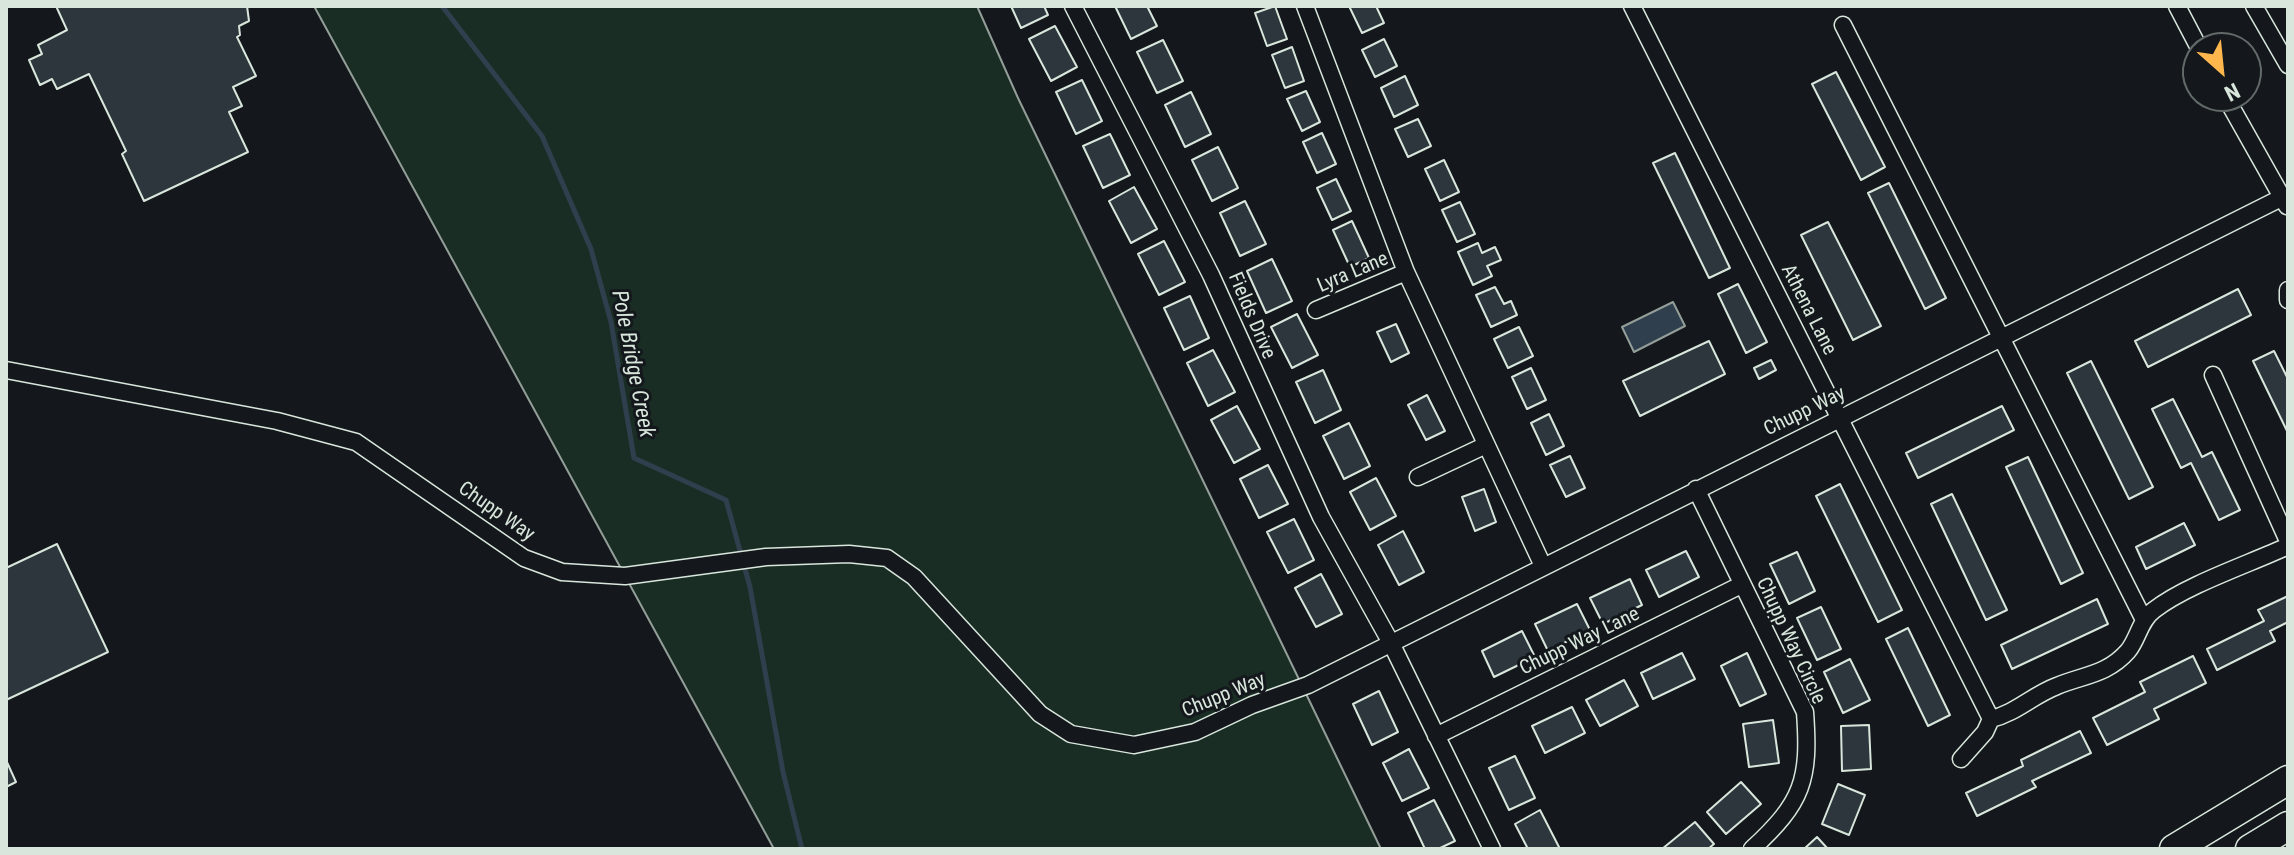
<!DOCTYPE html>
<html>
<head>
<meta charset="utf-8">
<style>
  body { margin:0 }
  #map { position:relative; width:2294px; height:855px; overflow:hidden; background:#14181c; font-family:"Roboto Condensed",sans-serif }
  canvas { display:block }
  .frame { position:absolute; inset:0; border:8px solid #d8e6dc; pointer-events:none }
  .north { position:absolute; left:2182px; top:32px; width:80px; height:80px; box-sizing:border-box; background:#14181c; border:2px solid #626a69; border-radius:50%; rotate:153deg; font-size:22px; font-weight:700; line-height:32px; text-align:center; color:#d8e6dc }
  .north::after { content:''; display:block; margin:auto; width:28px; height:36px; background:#ffb74d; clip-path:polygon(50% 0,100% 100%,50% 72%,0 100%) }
</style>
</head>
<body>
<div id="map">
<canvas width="2294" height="855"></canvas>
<div class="frame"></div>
<div class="north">N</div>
</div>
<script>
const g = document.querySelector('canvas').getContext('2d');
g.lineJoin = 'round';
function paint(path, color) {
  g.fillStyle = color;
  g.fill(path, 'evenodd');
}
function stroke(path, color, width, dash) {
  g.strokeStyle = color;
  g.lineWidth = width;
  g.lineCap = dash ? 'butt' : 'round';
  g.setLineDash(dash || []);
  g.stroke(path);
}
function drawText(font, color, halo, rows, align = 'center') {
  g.font = font + ' "Roboto Condensed",sans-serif';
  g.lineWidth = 6;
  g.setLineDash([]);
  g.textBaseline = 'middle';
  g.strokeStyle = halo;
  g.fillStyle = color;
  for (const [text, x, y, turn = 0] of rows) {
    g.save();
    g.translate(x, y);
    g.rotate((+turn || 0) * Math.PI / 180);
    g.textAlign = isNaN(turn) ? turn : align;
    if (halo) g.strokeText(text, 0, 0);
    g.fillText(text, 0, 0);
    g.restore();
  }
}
const green = new Path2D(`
  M314 6H977L1018 98 1381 849H774Z`);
paint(green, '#1a2d24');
stroke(green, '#939e99', 2);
const water = new Path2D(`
  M1673 302 1685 326 1634 352 1622 327Z`);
paint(water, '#2f3f4d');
stroke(water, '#939e99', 2);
stroke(new Path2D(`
  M442 6 542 136 591 249 611 322 634 458 726 500 750 587 783 772 802 849`), '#2f3f4d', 5);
const building = new Path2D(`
  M56 6H247L249 21 239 26 240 35 237 37 256 76 233 87 242 106 229 112 248 152 144 201 122 154 126 151 89 74 57 89 52 79 40 85 29 60 42 54 38 45 67 30Z
  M1011 6H1044L1048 15 1021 28Z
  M1115 6H1147L1157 26 1131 39Z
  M1275 6 1287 39 1267 46 1255 13Z
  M1349 6H1376L1384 23 1362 33Z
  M1055 26 1077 67 1051 81 1029 39Z
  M1384 39 1397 66 1375 77 1362 50Z
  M1163 40 1183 81 1157 93 1137 52Z
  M1292 47 1304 81 1285 88 1272 55Z
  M1836 72 1885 167 1861 180 1812 84Z
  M1405 76 1418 105 1394 117 1381 88Z
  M1082 80 1102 121 1076 134 1056 92Z
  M1306 91 1320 122 1302 131 1287 99Z
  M1191 92 1211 134 1185 147 1165 105Z
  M1418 119 1431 146 1408 157 1395 129Z
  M1322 133 1336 164 1317 173 1303 142Z
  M1110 134 1130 175 1103 188 1083 146Z
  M1218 147 1238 188 1212 201 1192 160Z
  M1675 153 1730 268 1709 278 1653 163Z
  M1444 160 1459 192 1440 201 1425 169Z
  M1336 179 1351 211 1332 220 1317 188Z
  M1889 183 1946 298 1925 309 1868 193Z
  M1134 187 1157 229 1131 243 1109 201Z
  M1245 201 1266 244 1240 256 1220 213Z
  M1460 202 1475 234 1457 242 1442 210Z
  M1352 221 1369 258 1350 267 1333 230Z
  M1828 222 1881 326 1853 340 1801 235Z
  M1164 241 1185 282 1159 295 1138 254Z
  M1478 243 1482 253 1495 247 1501 260 1487 266 1492 276 1473 285 1458 252Z
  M1272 259 1292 301 1266 313 1247 271Z
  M1738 284 1767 342 1746 353 1718 294Z
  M1495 287 1504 304 1511 301 1517 315 1491 327 1476 295Z
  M2238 289 2251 315 2148 367 2135 341Z
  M1190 296 1209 338 1184 350 1164 308Z
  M1297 314 1318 355 1292 368 1271 327Z
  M1396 324 1409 353 1391 362 1377 332Z
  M1519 327 1533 356 1508 368 1494 339Z
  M1709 341 1725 374 1640 416 1623 381Z
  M1213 350 1235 392 1208 406 1187 363Z
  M2274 351 2288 379V433L2253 361Z
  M1771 360 1776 370 1759 379 1754 368Z
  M2091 361 2153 487 2129 499 2067 373Z
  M1531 368 1546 400 1527 409 1512 377Z
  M1323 370 1341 410 1315 423 1296 382Z
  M1427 395 1445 431 1426 440 1408 405Z
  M2173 399 2202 457 2212 452 2240 510 2219 520 2191 463 2181 468 2152 409Z
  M1237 406 1260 449 1234 463 1211 420Z
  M2002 406 2014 430 1918 478 1906 453Z
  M1549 414 1564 446 1546 455 1531 423Z
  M1349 423 1370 466 1344 479 1323 436Z
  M1570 456 1585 488 1566 497 1550 465Z
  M2028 457 2083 573 2061 584 2006 467Z
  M1268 465 1288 504 1259 518 1240 479Z
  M1376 478 1396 516 1370 530 1350 492Z
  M1840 484 1902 610 1878 622 1816 496Z
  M1484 489 1496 522 1475 531 1462 497Z
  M1952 494 2007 610 1986 620 1931 504Z
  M1294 519 1314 560 1288 573 1267 532Z
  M2184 523 2195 545 2146 569 2136 547Z
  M1403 531 1424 572 1399 585 1378 545Z
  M57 544 108 652 6 700V568Z
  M1686 551 1699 577 1659 597 1646 570Z
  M1797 552 1815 591 1789 604 1770 564Z
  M1321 574 1342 614 1316 627 1295 588Z
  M1630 579 1642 605 1603 624 1590 598Z
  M2288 596V622L2270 631 2275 641 2217 670 2207 649 2264 621 2258 610Z
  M2097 599 2108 624 2012 669 2001 645Z
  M1577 604 1590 630 1548 651 1535 624Z
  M1821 607 1841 649 1817 660 1797 618Z
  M1908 628 1950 715 1928 726 1886 639Z
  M1522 631 1535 657 1494 677 1482 651Z
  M1682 653 1695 679 1653 699 1641 673Z
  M1747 653 1766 694 1740 706 1721 666Z
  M2193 656 2206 683 2154 709 2159 719 2107 745 2093 718 2145 692 2140 682Z
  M1850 659 1870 700 1843 713 1824 672Z
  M1624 680 1638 706 1600 726 1586 700Z
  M1379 691 1398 732 1372 745 1353 704Z
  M1572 707 1585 733 1545 753 1532 726Z
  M1773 720 1779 763 1749 767 1743 724Z
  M1869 725 1871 769 1842 771 1841 726Z
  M2080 731 2091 753 2032 781 2036 787 1977 816 1966 793 2023 766 2021 760Z
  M1409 749 1429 788 1402 801 1383 763Z
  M1515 756 1535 798 1509 810 1489 768Z
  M6 760 16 782 6 787Z
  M1741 782 1761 804 1726 834 1707 812Z
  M1838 784 1865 795 1849 835 1822 824Z
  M1434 800 1455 841 1438 849H1425L1408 813Z
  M1540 810 1560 849H1528L1515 824Z
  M1695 822 1714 844 1708 849H1662Z
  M1817 837 1828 849H1804Z`);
paint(building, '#2c363c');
stroke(building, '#d8e6dc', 2);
const minor = new Path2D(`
  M1073 6 1211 275 1321 517 1391 643 1492 849
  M1305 6 1406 272 1543 566
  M1632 6 1991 719
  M2177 6 2199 48
  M2254 6 2288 65
  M1843 25 2144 620
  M2225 96 2287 206
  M2288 290V300
  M1316 310 1406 272
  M6 370 277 421 356 442 524 558 562 572 625 576 766 557 849 554 887 558 914 577 1040 714 1071 734 1134 745 1195 732 1252 705 1308 685 2283 197 2288 198
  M2213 375 2288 541
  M1418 477 1484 446
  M1696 489 1805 712C1810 780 1803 802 1752 849
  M1436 736 1741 585
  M1961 759 1985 732 1991 719C2016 713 2033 695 2057 686 2083 675 2107 675 2128 651 2138 639 2140 620 2154 610 2186 585 2249 564 2288 546`);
const motorway = new Path2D(`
  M2174 849 2288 780
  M2250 849 2288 826`);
stroke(minor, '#d8e6dc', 19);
stroke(motorway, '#d8e6dc', 31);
stroke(minor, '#14181c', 16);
stroke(motorway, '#14181c', 28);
drawText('20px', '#d8e6dc', '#14181c', [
  ["Lyra Lane",1353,273,-23],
  ["Athena Lane",1808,310,63],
  ["Fields Drive",1251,316,67],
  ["Chupp Way",1805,412,-26],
  ["Chupp Way",496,512,35],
  ["Chupp Way Circle",1790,641,65],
  ["Chupp Way Lane",1580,642,-26],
  ["Chupp Way",1224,696,-22]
]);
drawText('italic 22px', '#d8e6dc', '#14181c', [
  ["Pole Bridge Creek",632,364,79]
]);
</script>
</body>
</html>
